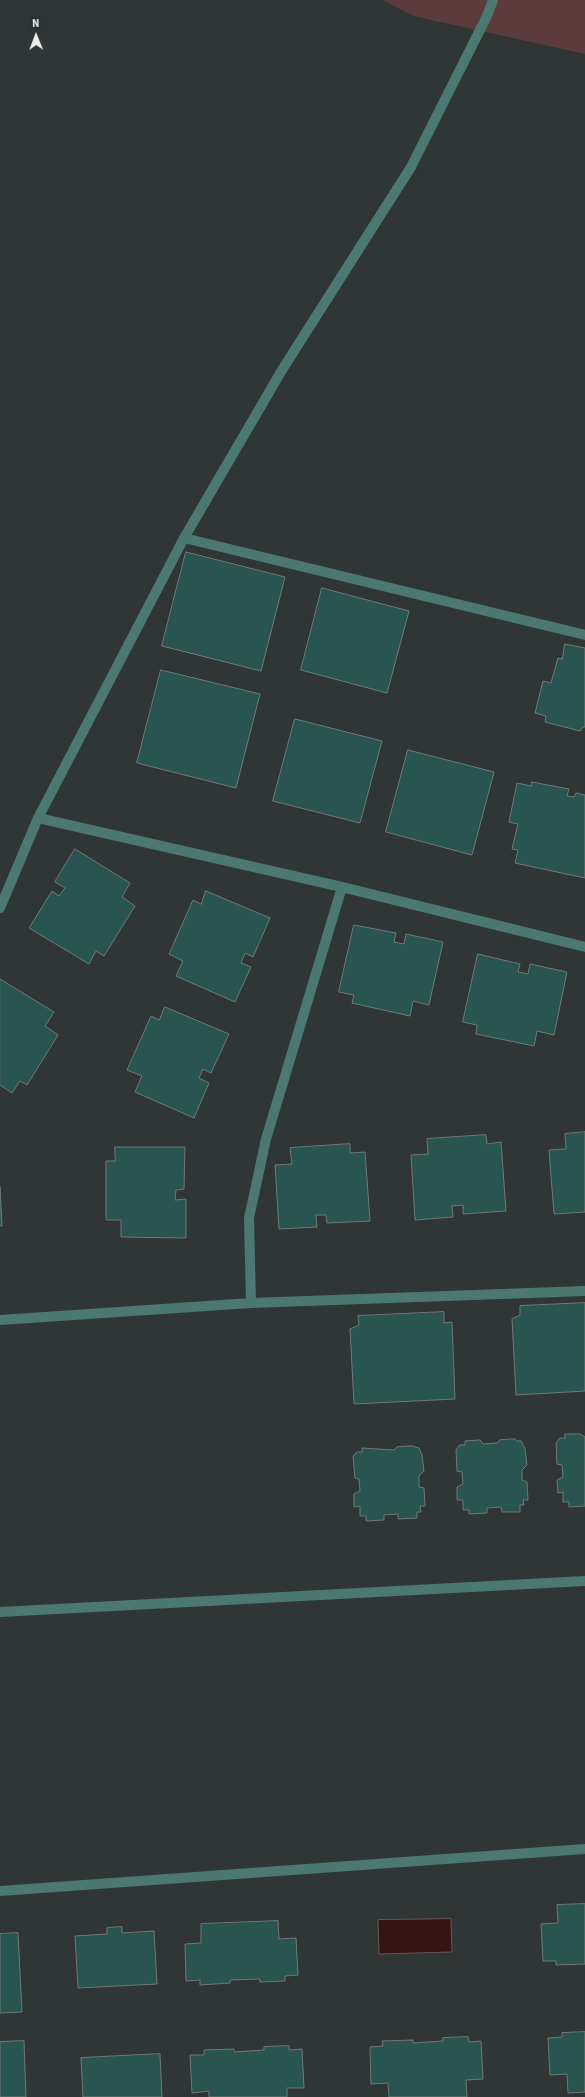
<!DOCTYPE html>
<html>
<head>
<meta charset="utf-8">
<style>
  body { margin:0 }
  #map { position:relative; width:585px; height:2097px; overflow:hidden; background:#2f3635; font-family:"Source Sans 3",sans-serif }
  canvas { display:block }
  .north { position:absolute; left:16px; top:16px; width:40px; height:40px; -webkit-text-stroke:3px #252c2b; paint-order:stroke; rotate:359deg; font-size:11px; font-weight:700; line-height:16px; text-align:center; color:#eaefee }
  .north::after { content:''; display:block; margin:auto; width:14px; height:18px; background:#eaefee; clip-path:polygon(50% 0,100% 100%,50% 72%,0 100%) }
</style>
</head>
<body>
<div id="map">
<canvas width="585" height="2097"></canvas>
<div class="north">N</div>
</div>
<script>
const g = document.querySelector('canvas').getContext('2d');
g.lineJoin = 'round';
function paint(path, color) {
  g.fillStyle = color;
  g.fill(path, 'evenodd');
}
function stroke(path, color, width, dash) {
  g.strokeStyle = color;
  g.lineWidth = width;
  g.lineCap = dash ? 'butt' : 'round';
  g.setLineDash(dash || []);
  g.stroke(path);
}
paint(new Path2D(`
  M383 0H585V54L413 16Z`), '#5b3b3b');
const water = new Path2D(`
  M451 1919 452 1952 379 1954 378 1920Z`);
paint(water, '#341415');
stroke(water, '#6b5656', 1);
const building = new Path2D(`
  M186 552 285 577 261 671 162 646Z
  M322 588 409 611 387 693 301 670Z
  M565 644 585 648V727H583L580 731 545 722 546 716 535 713 543 681 551 683 558 658 562 659Z
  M161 670 260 694 236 788 137 763Z
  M295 719 382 741 360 823 273 801Z
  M408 750 494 772 472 855 386 832Z
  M532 782 569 789 567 796 574 797 576 793 585 795V878L515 863 518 850 512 849 518 824 509 822 517 783 531 786Z
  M75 849 130 883 122 897 135 906 104 956 96 951 89 964 29 928 52 891 59 896 65 888 55 882Z
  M206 891 270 918 253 957 245 953 241 963 251 967 235 1002 176 976 183 961 169 954 193 900 201 904Z
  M354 925 396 933 394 942 404 944 406 934 443 942 429 1005 413 1001 410 1016 352 1003 354 995 339 992Z
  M478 954 520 964 518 972 528 974 530 964 567 972 554 1035 537 1031 534 1046 476 1034 477 1025 463 1022Z
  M0 979 54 1012 45 1026 58 1035 27 1085 20 1081 12 1093 0 1085Z
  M165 1007 229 1034 211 1073 203 1069 199 1078 209 1083 194 1118 135 1092 142 1076 127 1070 151 1016 159 1020Z
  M585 1132V1212L554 1214 549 1150 566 1149 565 1134Z
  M486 1135 487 1144 501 1142 506 1211 463 1214V1205L452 1206 453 1217 415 1220 411 1155 428 1154 427 1139Z
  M350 1144V1153L365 1152 370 1221 327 1223 326 1215H316L317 1227 279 1229 275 1165 292 1164 290 1148Z
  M115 1147H185L184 1189 176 1190 175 1200 186 1199V1238L121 1237V1220H106V1161H115Z
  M0 1187 2 1226H0Z
  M585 1303V1391L516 1395 512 1319 520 1315V1306Z
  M444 1312V1323L452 1322 455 1399 354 1404 350 1329 359 1325 358 1316Z
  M565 1434H580L585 1437V1506L569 1507V1502H563V1492L558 1493 557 1480 563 1477 562 1465 557 1464 556 1443 560 1438H565Z
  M515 1439 517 1441H521L525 1449 527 1465 522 1470V1480L527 1482 528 1500H523L524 1505H520V1512H502L501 1507 487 1508V1513L469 1514V1510H463V1500H457V1487L463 1484 462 1472 457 1471 456 1450 460 1445H465V1441L480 1440 483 1444 497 1443 500 1440Z
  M412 1446 419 1448 422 1455 424 1471 419 1476V1487L424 1488 425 1506H420L421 1512H417V1518L398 1519V1514L384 1515V1520L366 1521V1516H360V1506L354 1507V1494L360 1491 359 1479 355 1478 353 1456 357 1452H362V1448L394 1450 397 1447Z
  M585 1904V1964L556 1965V1961H543L541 1924 558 1923 557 1905Z
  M278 1921 279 1939 296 1938 298 1975 285 1976V1981L260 1982V1979L230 1980V1983L200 1985V1980L186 1981 185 1944 201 1943V1924Z
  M122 1927V1933L154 1931 157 1984 78 1988 75 1936 107 1934V1928Z
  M18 1933 22 2012 0 2013V1934Z
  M585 2032V2092L568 2093 567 2074 550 2075 548 2038 562 2037V2033Z
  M468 2037 469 2042 481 2041 483 2079 466 2080 467 2097H389L388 2083 371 2084 370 2047 383 2046 382 2041 413 2040V2043L443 2041V2038Z
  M24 2041 26 2097H0V2042Z
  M289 2046V2050L302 2049 304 2088H287V2097H209V2091L192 2093 190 2055H204V2050L234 2049V2052L264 2050V2047Z
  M160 2054 162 2097H83L81 2058Z`);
paint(building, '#285550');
stroke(building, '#717978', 1);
stroke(new Path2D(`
  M184 538 585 635
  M38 818 342 887 585 947
  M0 908 38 818 184 538 282 370 411 167 487 16 493 0
  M251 1303 249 1218 266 1139 342 887
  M0 1320 251 1303 585 1291
  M0 1612 585 1581
  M0 1891 585 1849`), '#4c7872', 10);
</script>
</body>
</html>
